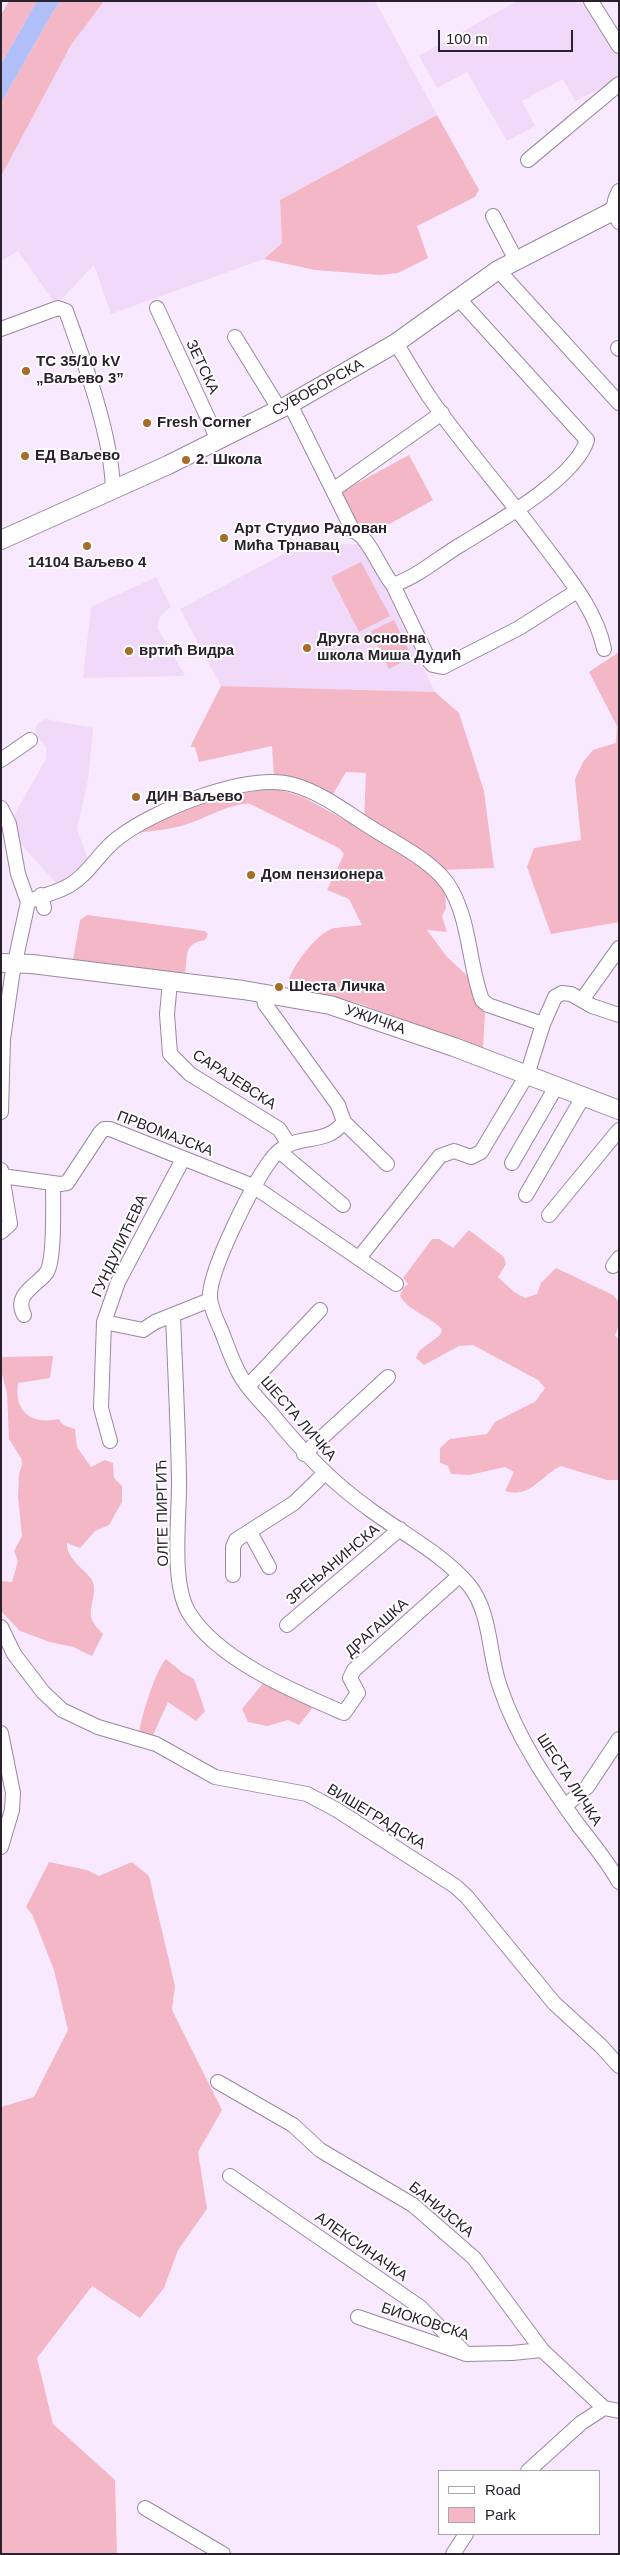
<!DOCTYPE html>
<html>
<head>
<meta charset="utf-8">
<style>
  body { margin:0 }
  #map { position:relative; width:620px; height:2555px; overflow:hidden; background:#f9e9ff; font-family:Arial,sans-serif }
  canvas { display:block }
  .frame { position:absolute; inset:0; border:2px solid #29222c; pointer-events:none }
  .legend { position:absolute; left:438px; top:2470px; width:162px; height:65px; box-sizing:border-box; background:#fff; border:1px solid #a9a7ab; margin:0; padding:6px 9px; list-style:none; font-size:15px; color:#29222c }
  .legend li { display:flex; align-items:center; gap:10px; height:25px }
  .legend b { width:25px; border:1px solid #a9a7ab }
  .scale { position:absolute; left:438px; top:30px; width:135px; height:22px; box-sizing:border-box; border:2px solid #29222c; border-top:0; padding-left:6px; font-size:15px; line-height:18px; white-space:nowrap; color:#29222c; -webkit-text-stroke:4px #fff; paint-order:stroke }
</style>
</head>
<body>
<div id="map">
<canvas width="620" height="2555"></canvas>
<div class="frame"></div>
<ul class="legend">
<li><b style="height:6px;background:#fff"></b>Road</li>
<li><b style="height:14px;background:#f4b7c6"></b>Park</li>
</ul>
<div class="scale">100 m</div>
</div>
<script>
const g = document.querySelector('canvas').getContext('2d');
g.lineJoin = 'round';
function paint(path, color) {
  g.fillStyle = color;
  g.fill(path, 'evenodd');
}
function stroke(path, color, width, dash) {
  g.strokeStyle = color;
  g.lineWidth = width;
  g.lineCap = dash ? 'butt' : 'round';
  g.setLineDash(dash || []);
  g.stroke(path);
}
function drawText(font, color, halo, rows, align = 'center') {
  g.font = font + ' Arial,sans-serif';
  g.lineWidth = 4;
  g.setLineDash([]);
  g.textBaseline = 'middle';
  g.strokeStyle = halo;
  g.fillStyle = color;
  for (const [text, x, y, turn = 0] of rows) {
    g.save();
    g.translate(x, y);
    g.rotate((+turn || 0) * Math.PI / 180);
    g.textAlign = isNaN(turn) ? turn : align;
    if (halo) g.strokeText(text, 0, 0);
    g.fillText(text, 0, 0);
    g.restore();
  }
}
paint(new Path2D(`
  M100 1H375L437 115 280 200 282 243 264 259 111 314 94 265 56 305 18 251 1 261V170L46 85Z
  M517 1H591L619 46V79L575 101 563 79 522 101 535 126 507 141 467 72 437 88 419 56Z
  M364 544 435 692 221 686 180 609 301 545Z
  M156 577 171 607 160 616 157 627 185 676 83 678 91 607Z
  M45 719 93 728 88 780 77 829 91 867 88 871 57 884 11 833 9 824 46 759V747L35 733 37 724Z`), '#f1d9f9');
paint(new Path2D(`
  M9 1H37L1 64V15Z
  M61 1H104L71 45 1 176V103L53 12Z
  M437 115 479 190 475 197 417 226 428 258 398 273 380 275 315 270 264 259 282 243 280 200Z
  M409 455 433 500 362 539 341 492Z
  M361 562 390 616 359 632 331 577Z
  M394 620 412 657 389 669 371 631Z
  M619 652V922L551 934 527 867 534 848 581 840 575 779 583 762 593 750 616 743 617 726 589 672Z
  M221 686 435 692 459 713 484 791 494 868 439 870 364 822 366 773 346 772 329 801 274 776 272 746 199 762 195 747H191L192 743Z
  M254 786 277 789 303 797 356 826 434 876 445 887 446 908 442 916 447 932 427 930 447 957 472 980 480 1007 485 1013 483 1049 358 1003 315 993 311 986 289 979C294 964 316 935 331 929 341 926 353 927 362 925L349 899 327 890 344 854 339 848 250 804C231 802 202 821 181 826 166 830 150 831 135 833L168 813Z
  M87 915 205 931 208 934 205 940C183 944 188 955 185 975L73 960 80 920Z
  M469 1230 504 1257 506 1264 498 1277 514 1292 525 1298 537 1294 541 1283 556 1268 613 1295 619 1302V1325L615 1336 619 1339V1480H607L561 1466C540 1476 530 1499 505 1491L514 1472 505 1467 469 1475 451 1474 448 1466 440 1463V1448L450 1439 487 1434 495 1422 536 1401 545 1388 538 1380 473 1345 459 1346 424 1365 416 1358 419 1351 440 1335 442 1329C429 1316 409 1311 400 1296L403 1288 408 1284 403 1278 432 1239H439L453 1248Z
  M53 1356 50 1378 18 1383C14 1412 31 1425 59 1419L63 1425 75 1429 77 1447 91 1467 105 1460 113 1463 114 1478 122 1486V1502L109 1525 95 1531 80 1548 67 1543C66 1559 85 1569 92 1580 99 1593 86 1610 93 1622 96 1627 100 1631 103 1634L92 1656 73 1647 50 1642 20 1631 1 1611V1581L12 1582 18 1561 14 1551 22 1536 18 1497 19 1474 22 1464 21 1458 9 1439 7 1393 1 1370V1357Z
  M166 1659 183 1673 194 1679 205 1711 196 1721 168 1702 153 1735 139 1733C141 1717 156 1669 166 1659Z
  M264 1682 314 1706 299 1725 288 1720 267 1726 248 1722 242 1709Z
  M49 1862 87 1870 99 1876 132 1862 149 1876 175 1986 172 2010 222 2110 198 2152 207 2209 178 2250 164 2288 140 2318 92 2286 37 2358 53 2424 115 2480 117 2554H1V2107L34 2097 68 2030 54 1970 32 1914 26 1907Z`), '#f4b7c6');
paint(new Path2D(`
  M37 1H61L53 12 1 103V64Z`), '#b1c0f8');
const minor = new Path2D(`
  M591 1 619 46
  M528 160 619 84
  M619 191C612 204 613 210 619 222
  M493 216 516 260
  M498 270 619 403
  M157 308 218 440
  M1 329 58 308 66 311C85 364 111 433 113 489
  M235 337 280 410
  M396 343C407 361 418 380 430 398 465 448 507 495 544 545 567 576 596 609 604 649
  M618 348 619 349
  M290 404 353 531C368 534 381 572 393 585 419 576 438 558 462 544 496 523 576 478 587 440L458 298
  M333 490 442 413
  M393 585 430 662 433 665 443 667 519 628 577 591
  M1 760 30 740
  M1 808 9 824 18 874 28 902 12 976 3 1039 1 1112
  M41 895 44 908
  M28 902C42 895 57 893 70 885 90 873 99 852 118 838 154 810 249 771 294 785 322 793 346 812 370 827 396 844 438 863 452 891 470 924 469 965 482 1000L488 1005 543 1024
  M170 982 167 1014 170 1054 190 1074 279 1129 288 1143
  M263 992 265 1004 338 1105 344 1122C322 1150 293 1128 270 1161 253 1184 208 1272 210 1298 211 1309 217 1321 221 1330 227 1345 232 1361 240 1375 248 1389 260 1401 271 1413 300 1449 330 1481 368 1508 401 1533 442 1553 469 1585 492 1614 488 1654 500 1687 517 1738 548 1783 579 1826 593 1844 608 1862 619 1882
  M582 1000 619 948
  M344 1122 387 1164
  M279 1151 343 1205
  M512 1163 556 1087
  M1 1170 10 1224 1 1232
  M2 1176 60 1184 67 1183 100 1133 104 1129H110L253 1186 396 1284
  M526 1195 583 1097
  M549 1215 619 1130
  M359 1258 440 1156 454 1151 471 1157 481 1152 527 1075 543 1024 555 997 562 993 571 994 592 1006 619 1015
  M613 1266 619 1258
  M24 1315C13 1294 37 1286 47 1272 55 1258 53 1202 53 1183
  M173 1315C175 1369 178 1424 179 1478 180 1514 170 1582 189 1613 218 1660 295 1692 344 1713L358 1693 350 1678 354 1670 459 1576
  M104 1322 143 1330 155 1322 210 1300
  M248 1386 320 1310
  M110 1441 101 1408 104 1322 118 1282 183 1159
  M304 1454 388 1377
  M250 1532 269 1567
  M233 1575V1547L236 1540 294 1503 324 1474
  M287 1625 400 1529
  M1 1627 14 1654 43 1692 62 1710 98 1727 156 1744 215 1777 307 1794 337 1810 455 1886 467 1897 554 2003 601 2046 619 2066
  M1 1733 13 1793 12 1810 1 1847
  M565 1806 587 1787 619 1739
  M218 2082 293 2125 320 2150 413 2205 474 2258 542 2350 604 2408
  M230 2176 420 2307 466 2354
  M358 2317 466 2354 512 2353 542 2350
  M528 2471 581 2423 604 2408 619 2411
  M145 2508 223 2554
  M453 2554 466 2534`);
const major = new Path2D(`
  M1 540 168 465 290 404 396 343 498 270 619 208
  M1 963 32 964 243 990 330 1005 454 1047 619 1110`);
stroke(minor, '#9a88a1', 16);
stroke(major, '#9a88a1', 20);
stroke(minor, '#fff', 14);
stroke(major, '#fff', 18);
for (const [x, y, r, color] of [
  [26,371,5,"#a46e28"],
  [147,423,5,"#a46e28"],
  [25,456,5,"#a46e28"],
  [186,460,5,"#a46e28"],
  [224,538,5,"#a46e28"],
  [87,546,5,"#a46e28"],
  [307,648,5,"#a46e28"],
  [129,651,5,"#a46e28"],
  [136,797,5,"#a46e28"],
  [251,875,5,"#a46e28"],
  [279,987,5,"#a46e28"]
]) {
  const dot = new Path2D();
  dot.arc(x, y, r, 0, 2 * Math.PI);
  g.fillStyle = color;
  g.fill(dot);
  stroke(dot, '#fff', 2);
}
drawText('bold 15px', '#29222c', '#fff', [
  ["ТС 35/10 kV",36,362],
  ["„Ваљево 3”",36,379],
  ["Fresh Corner",157,423],
  ["ЕД Ваљево",35,456],
  ["2. Школа",196,460],
  ["Арт Студио Радован",234,529],
  ["Мића Трнавац",234,546],
  ["14104 Ваљево 4",87,563,"center"],
  ["Друга основна",317,639],
  ["школа Миша Дудић",317,656],
  ["вртић Видра",139,651],
  ["ДИН Ваљево",146,797],
  ["Дом пензионера",261,875],
  ["Шеста Личка",289,987]
], 'left');
drawText('15px', '#29222c', '#fff', [
  ["ЗЕТСКА",202,367,65],
  ["СУВОБОРСКА",318,388,-29],
  ["УЖИЧКА",375,1020,19],
  ["САРАЈЕВСКА",234,1080,33],
  ["ПРВОМАЈСКА",165,1134,21],
  ["ГУНДУЛИЋЕВА",120,1246,-65],
  ["ШЕСТА ЛИЧКА",298,1419,49],
  ["ОЛГЕ ПИРГИЋ",163,1513,-91],
  ["ЗРЕЊАНИНСКА",333,1565,-40],
  ["ДРАГАШКА",377,1628,-42],
  ["ШЕСТА ЛИЧКА",569,1780,57],
  ["ВИШЕГРАДСКА",376,1817,31],
  ["БАНИЈСКА",441,2210,39],
  ["АЛЕКСИНАЧКА",361,2247,35],
  ["БИОКОВСКА",425,2322,18]
]);
</script>
</body>
</html>
